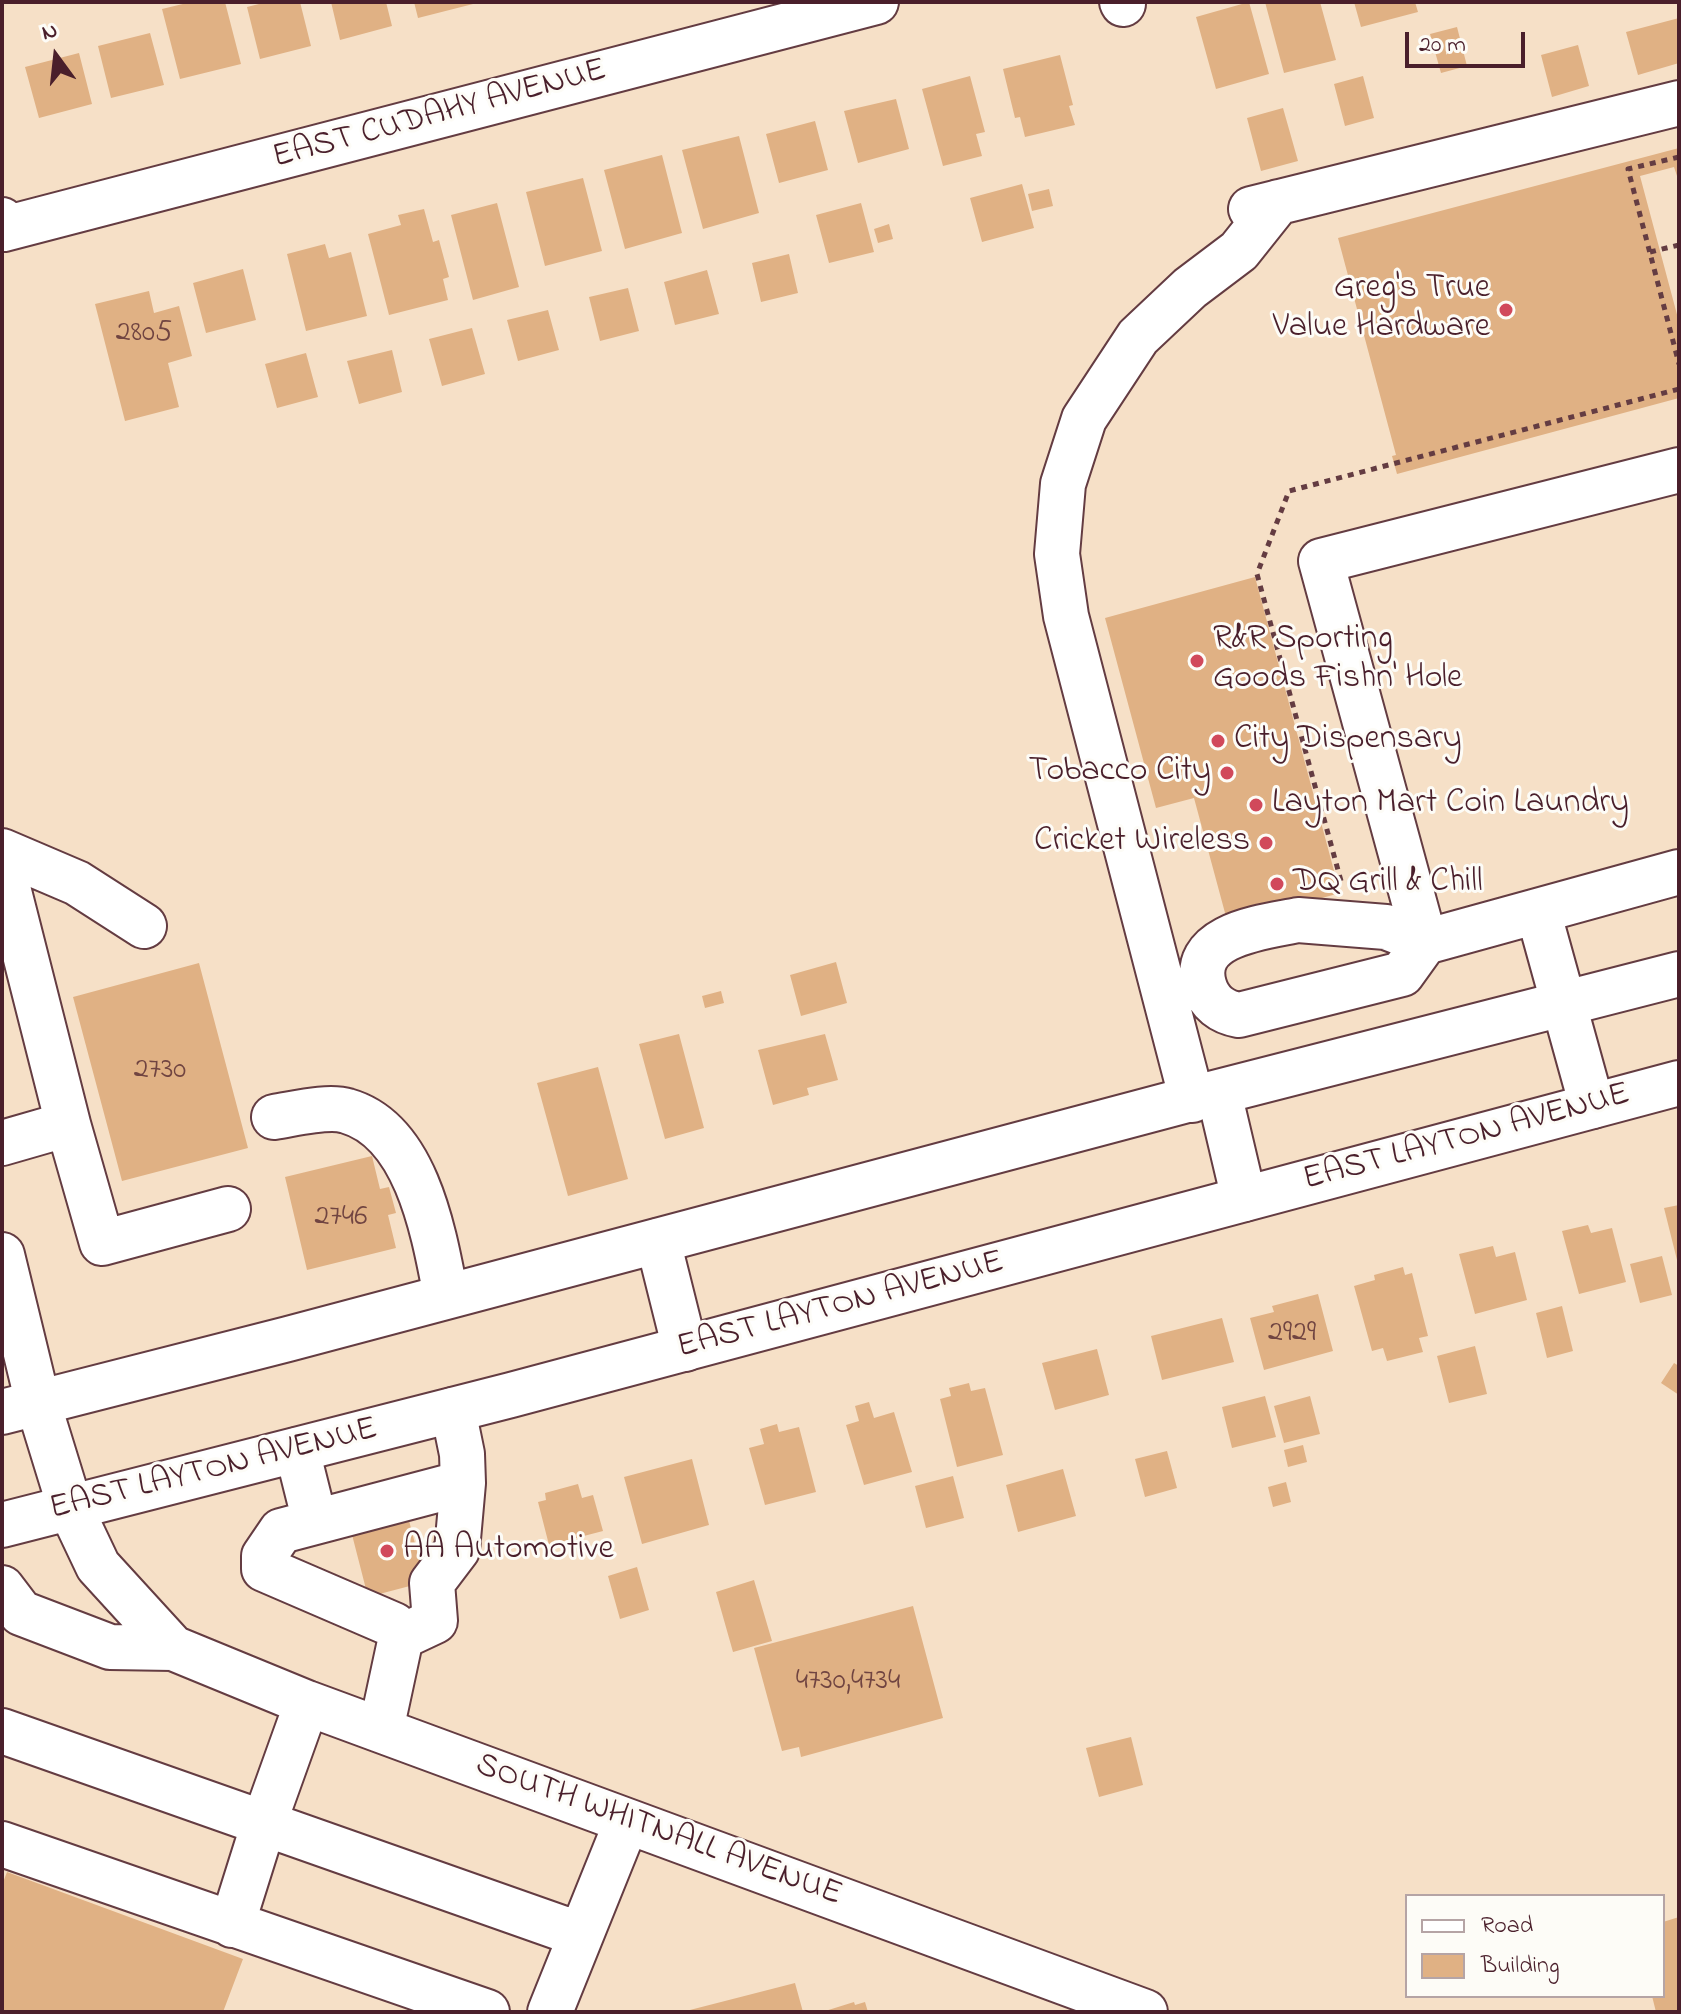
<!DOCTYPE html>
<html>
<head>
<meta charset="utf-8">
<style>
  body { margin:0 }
  #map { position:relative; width:1681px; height:2014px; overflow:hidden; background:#f6e0c7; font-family:"Indie Flower",sans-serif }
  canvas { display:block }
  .frame { position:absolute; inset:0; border:4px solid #4a1f2b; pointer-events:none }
  .legend { position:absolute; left:1405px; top:1894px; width:260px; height:104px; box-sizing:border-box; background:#fdfcf7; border:2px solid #b5a4a5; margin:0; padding:10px 14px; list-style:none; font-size:24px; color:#4a1f2b }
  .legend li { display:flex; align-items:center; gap:16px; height:40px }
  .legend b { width:40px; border:2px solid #b5a4a5 }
  .north { position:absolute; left:16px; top:16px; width:80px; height:80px; -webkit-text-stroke:6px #fdfcf7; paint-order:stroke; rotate:345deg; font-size:22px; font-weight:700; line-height:32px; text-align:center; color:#4a1f2b }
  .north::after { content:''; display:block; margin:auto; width:28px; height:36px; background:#4a1f2b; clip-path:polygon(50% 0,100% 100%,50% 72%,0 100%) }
  .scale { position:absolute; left:1405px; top:32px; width:120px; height:36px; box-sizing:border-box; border:4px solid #4a1f2b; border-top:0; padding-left:10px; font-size:24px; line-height:28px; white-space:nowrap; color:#4a1f2b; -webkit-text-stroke:6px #fdfcf7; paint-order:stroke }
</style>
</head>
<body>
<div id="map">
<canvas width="1681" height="2014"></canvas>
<div class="frame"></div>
<ul class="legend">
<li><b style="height:10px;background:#fff"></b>Road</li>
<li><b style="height:22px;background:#e0b184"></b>Building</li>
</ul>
<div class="north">N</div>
<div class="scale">20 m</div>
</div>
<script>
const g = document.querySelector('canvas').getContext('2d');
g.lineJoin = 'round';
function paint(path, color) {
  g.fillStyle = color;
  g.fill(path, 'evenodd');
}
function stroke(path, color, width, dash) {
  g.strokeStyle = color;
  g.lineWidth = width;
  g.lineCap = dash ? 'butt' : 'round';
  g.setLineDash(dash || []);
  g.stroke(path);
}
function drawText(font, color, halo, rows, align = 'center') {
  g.font = font + ' "Indie Flower",sans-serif';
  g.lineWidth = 6;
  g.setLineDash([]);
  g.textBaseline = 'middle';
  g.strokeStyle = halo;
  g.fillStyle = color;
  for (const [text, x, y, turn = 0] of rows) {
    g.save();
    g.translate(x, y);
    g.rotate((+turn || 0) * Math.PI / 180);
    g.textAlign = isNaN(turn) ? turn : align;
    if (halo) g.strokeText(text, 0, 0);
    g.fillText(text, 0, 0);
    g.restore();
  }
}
paint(new Path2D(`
  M191 2H225L241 64 180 79 162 9Z
  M267 2H300L311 46 260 59 247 7Z
  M331 2H386L392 26 340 40Z
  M414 2H477V3L418 18Z
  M1249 2 1269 74 1216 89 1196 17Z
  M1265 2H1320L1336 60 1284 73Z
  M1354 2H1415L1418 12 1361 27Z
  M1679 18V63L1638 75 1626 32Z
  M1457 27 1467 66 1441 73 1430 34Z
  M150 33 164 85 111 98 98 46Z
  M1578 45 1589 86 1552 97 1541 55Z
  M79 53 92 104 39 118 25 67Z
  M1060 55 1073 105 1069 106 1075 125 1025 137 1020 117 1015 118 1003 69Z
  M970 76 985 132 976 134 982 156 943 166 922 89Z
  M1363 76 1374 118 1345 126 1334 84Z
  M896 99 909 149 858 163 844 111Z
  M1283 108 1298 161 1261 171 1247 118Z
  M815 121 828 170 779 183 766 134Z
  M739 136 759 213 703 229 682 150Z
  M1679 148V182L1674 167 1640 176 1679 322V398L1397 474 1392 456 1396 455 1338 238Z
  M662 155 682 233 625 249 604 170Z
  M583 178 602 251 545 266 526 192Z
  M1022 184 1034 228 982 242 970 198Z
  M1049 189 1053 206 1032 211 1028 194Z
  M497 203 519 287 473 300 451 215Z
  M861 203 874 252 829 263 816 215Z
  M424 209 433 242 439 240 449 277 443 279 448 300 389 315 368 234 401 225 398 215Z
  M889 224 893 239 878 243 874 229Z
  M325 244 329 258 351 252 367 316 306 331 287 254Z
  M789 254 798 293 761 302 752 263Z
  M243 269 256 320 206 333 193 283Z
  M707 270 719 314 675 325 664 282Z
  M628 288 639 331 600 341 589 297Z
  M149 291 154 313 179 306 192 356 168 363 179 407 125 421 95 304Z
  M548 310 559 350 518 361 507 320Z
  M472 328 485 374 442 386 429 339Z
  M392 350 402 392 359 404 347 361Z
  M306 353 318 397 277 408 265 364Z
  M1255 577 1340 893 1228 924 1194 798 1156 808 1105 618Z
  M836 962 847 1003 801 1016 790 975Z
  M199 963 248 1148 122 1181 73 997Z
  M721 991 724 1003 705 1008 702 996Z
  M679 1034 704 1128 665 1139 639 1044Z
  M825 1034 838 1080 807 1088 809 1095 773 1105 758 1050Z
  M598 1067 628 1179 568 1196 537 1083Z
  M372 1156 380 1189 389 1187 396 1213 388 1215 396 1248 307 1270 285 1177Z
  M1679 1205V1263L1678 1264 1664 1208Z
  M1588 1225 1591 1233 1612 1228 1626 1282 1579 1294 1562 1231Z
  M1493 1246 1496 1257 1515 1252 1527 1300 1475 1314 1459 1254Z
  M1662 1256 1672 1295 1640 1303 1630 1264Z
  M1403 1267 1405 1275 1412 1273 1428 1336 1419 1338 1423 1352 1387 1361 1383 1348 1372 1351 1354 1286 1375 1280 1374 1275Z
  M1318 1294 1333 1351 1264 1370 1250 1318 1274 1312 1272 1306Z
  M1562 1306 1573 1351 1547 1358 1536 1313Z
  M1222 1318 1234 1362 1162 1380 1151 1336Z
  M1475 1346 1487 1394 1449 1403 1437 1356Z
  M1097 1349 1109 1395 1055 1410 1042 1363Z
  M1674 1363 1679 1366V1395L1661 1383Z
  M969 1383 971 1391 985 1388 1003 1455 957 1467 940 1399 951 1396 949 1388Z
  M1265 1396 1276 1437 1232 1448 1222 1407Z
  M1310 1396 1320 1434 1284 1443 1274 1406Z
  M869 1402 874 1418 894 1412 912 1472 864 1485 846 1425 859 1421 855 1406Z
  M777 1424 779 1432 799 1427 816 1492 765 1505 749 1448 764 1444 760 1429Z
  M1303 1445 1307 1462 1288 1467 1284 1450Z
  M1167 1451 1177 1488 1145 1497 1135 1459Z
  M692 1459 709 1525 642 1544 624 1477Z
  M1063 1469 1076 1516 1018 1532 1006 1485Z
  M953 1476 964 1518 926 1528 915 1486Z
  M1286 1482 1291 1502 1273 1507 1268 1487Z
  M578 1484 582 1498 593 1495 603 1531 549 1545 538 1502 546 1500 545 1493Z
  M406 1509 425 1582 368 1597 349 1523Z
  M637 1567 649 1610 620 1619 608 1576Z
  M754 1580 772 1641 733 1652 716 1592Z
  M913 1606 943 1718 801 1757 799 1747 782 1751 754 1648Z
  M1131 1737 1143 1785 1099 1797 1086 1748Z
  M7 1872 243 1959 223 2012H2V1885Z
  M1679 1917V2012H1656L1652 1996H1663V1922Z
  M795 1983 803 2012H686V2011Z
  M854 2002 855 2005 865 2002 868 2012H822Z`), '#e0b184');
const minor = new Path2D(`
  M1122 2 1123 4
  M1251 209 1679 103
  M2 220 4 229 876 2
  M1679 470 1321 561 1425 942 1679 872
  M2 851 77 883 144 926
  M2 864 68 1124 2 1143
  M1538 911 1592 1106
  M1298 920 1386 927 1425 942 1402 974 1239 1015C1222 1012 1209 1003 1204 985 1190 934 1264 927 1298 920Z
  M1219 1093 1244 1199
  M1192 1100 1066 616 1057 554 1063 484 1084 419 1138 337 1190 288 1239 251 1278 202
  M274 1117C294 1114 328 1105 347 1111 417 1131 434 1234 446 1296
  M68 1124 102 1243 228 1209
  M658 1241 685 1349
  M2 1255 38 1403 70 1507 98 1566 173 1648
  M453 1410 462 1454 463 1483
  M297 1450 315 1522
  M2 1588 21 1613 110 1647 173 1648 307 1703 1145 2012
  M381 1730 401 1637 394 1625 264 1569V1556L281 1531 463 1483 457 1550 432 1583 435 1621 401 1637
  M2 1731 581 1935
  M2 1844 487 2012
  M232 1925 264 1823 307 1703
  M550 2012 627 1821`);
const major = new Path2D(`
  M2 1412 288 1339 1187 1100 1679 974
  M2 1525 511 1395 1679 1083`);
stroke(minor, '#643c42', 48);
stroke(major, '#643c42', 48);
stroke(new Path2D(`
  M1679 157 1628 169 1679 364
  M1650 252 1679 245
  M1341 881 1257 574 1289 491 1679 389`), '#643c42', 5, [6, 6]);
stroke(minor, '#fff', 44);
stroke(major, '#fff', 44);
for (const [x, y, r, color] of [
  [1506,310,8,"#d1495b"],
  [1197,661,8,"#d1495b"],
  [1218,741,8,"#d1495b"],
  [1227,773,8,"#d1495b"],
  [1256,805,8,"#d1495b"],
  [1266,843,8,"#d1495b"],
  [1277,884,8,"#d1495b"],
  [387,1551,8,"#d1495b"]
]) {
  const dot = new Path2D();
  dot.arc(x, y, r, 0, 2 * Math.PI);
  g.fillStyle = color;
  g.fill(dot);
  stroke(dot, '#fdfcf7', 3);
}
drawText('30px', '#704441', null, [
  ["2805",144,335],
  ["2730",160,1072],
  ["2746",341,1219],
  ["2929",1292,1335],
  ["4730,4734",848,1683]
]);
drawText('34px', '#4a1f2b', '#fdfcf7', [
  ["EAST CUDAHY AVENUE",440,116,-15],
  ["EAST LAYTON AVENUE",1467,1139,-15],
  ["EAST LAYTON AVENUE",841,1307,-15],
  ["EAST LAYTON AVENUE",214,1471,-14],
  ["SOUTH WHITNALL AVENUE",658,1832,20]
]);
drawText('34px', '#4a1f2b', '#fdfcf7', [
  ["Greg's True",1490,290,"right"],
  ["Value Hardware",1490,329,"right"],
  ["R&R Sporting",1213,641],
  ["Goods Fishn' Hole",1213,680],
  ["City Dispensary",1234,741],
  ["Tobacco City",1211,773,"right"],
  ["Layton Mart Coin Laundry",1272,805],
  ["Cricket Wireless",1250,843,"right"],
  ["DQ Grill & Chill",1293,884],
  ["AA Automotive",403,1551]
], 'left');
</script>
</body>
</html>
